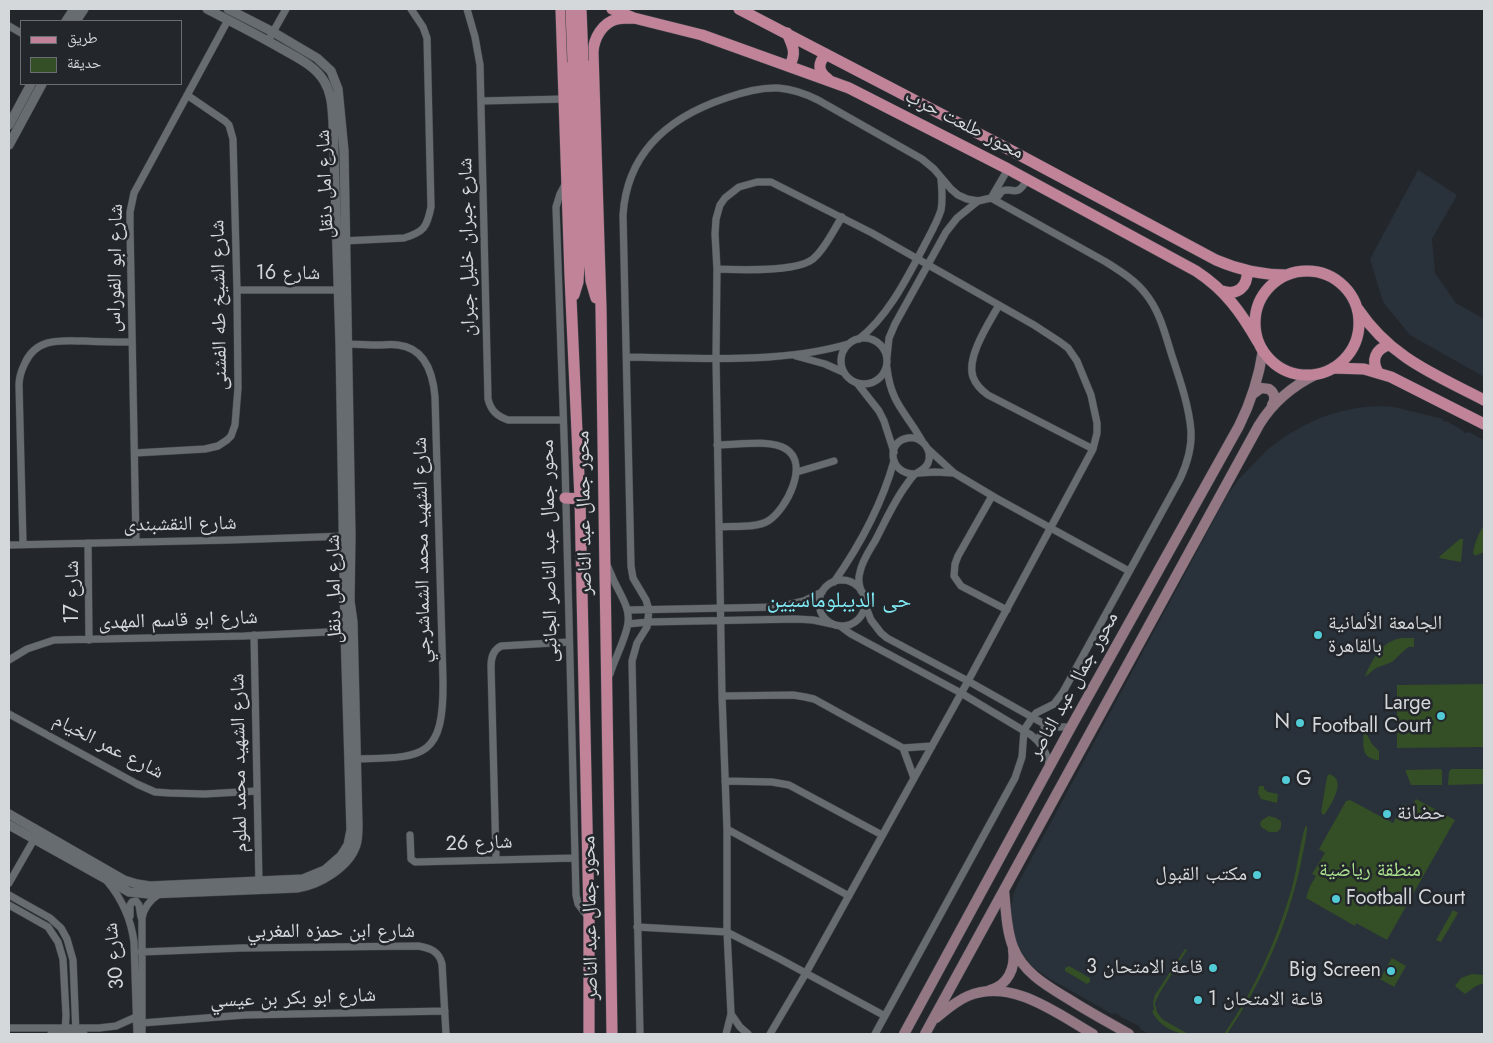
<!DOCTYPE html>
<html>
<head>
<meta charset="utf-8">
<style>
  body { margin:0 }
  #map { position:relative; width:1493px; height:1043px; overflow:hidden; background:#23272c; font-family:Jost,"Noto Naskh Arabic",sans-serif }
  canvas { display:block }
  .frame { position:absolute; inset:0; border:10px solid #d5d8db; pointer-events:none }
  .legend { position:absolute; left:20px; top:20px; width:162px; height:65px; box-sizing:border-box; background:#23272c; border:1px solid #6a6e72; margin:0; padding:6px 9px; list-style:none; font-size:15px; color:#d5d8db }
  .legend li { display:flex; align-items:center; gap:10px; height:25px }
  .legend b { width:25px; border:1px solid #6a6e72 }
</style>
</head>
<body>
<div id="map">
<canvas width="1493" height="1043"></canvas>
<div class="frame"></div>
<ul class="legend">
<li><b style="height:6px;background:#c08398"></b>طريق</li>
<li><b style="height:14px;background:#344e26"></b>حديقة</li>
</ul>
</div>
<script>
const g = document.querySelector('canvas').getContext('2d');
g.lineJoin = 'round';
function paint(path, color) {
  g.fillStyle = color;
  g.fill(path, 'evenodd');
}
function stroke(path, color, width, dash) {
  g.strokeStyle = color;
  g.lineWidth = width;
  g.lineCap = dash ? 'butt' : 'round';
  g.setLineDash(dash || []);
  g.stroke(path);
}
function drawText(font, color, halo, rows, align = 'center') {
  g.font = font + ' Jost,"Noto Naskh Arabic",sans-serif';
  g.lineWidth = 5;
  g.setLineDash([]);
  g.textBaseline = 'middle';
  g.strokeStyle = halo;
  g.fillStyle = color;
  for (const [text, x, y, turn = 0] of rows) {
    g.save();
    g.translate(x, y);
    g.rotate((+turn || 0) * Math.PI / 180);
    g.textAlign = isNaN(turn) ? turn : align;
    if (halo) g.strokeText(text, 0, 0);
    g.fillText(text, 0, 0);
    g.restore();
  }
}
paint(new Path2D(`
  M1418 170 1457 195 1432 239 1435 273 1456 303 1484 319V377L1410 335 1383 302 1370 259Z
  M1384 406 1394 407 1443 419V421L1448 422 1462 430 1465 433 1469 432 1484 440V1034H1149L1140 1029 1139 1026 1121 1017 1116 1013 1112 1014 1050 979 1032 966 1019 949 1014 939 1010 917 1013 895 1017 885 1228 494 1239 479 1267 450 1284 437 1303 426 1322 417 1342 411 1363 407Z`), '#29313a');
paint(new Path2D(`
  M1484 525V545L1483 546 1484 552 1475 556 1473 553C1475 543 1478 534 1484 525Z
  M1460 539H1463V541L1461 562 1439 558 1440 556Z
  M1402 638H1414V647H1408L1392 662 1376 668 1366 676H1365C1373 659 1381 641 1402 638Z
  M1484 684V747L1397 748V685Z
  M1364 729 1372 744 1379 751V760C1360 759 1363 744 1364 729Z
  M1441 769 1442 771V785H1411L1405 770Z
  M1451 769H1484V784L1448 785 1449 771H1450Z
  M1329 774C1348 780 1331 804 1325 814L1323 815 1321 812 1327 777Z
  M1259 786H1264V789L1268 792 1278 794 1277 803 1261 799 1258 793Z
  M1416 799 1455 820 1387 940 1356 923 1355 926 1306 898 1310 886 1316 876 1312 874 1325 853 1319 849 1346 801 1350 800 1393 823 1403 804 1411 808Z
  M1269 816 1276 818 1281 821V828L1277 832H1269L1261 827 1260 823 1262 820Z
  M1307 826C1307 837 1303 851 1301 863 1288 924 1262 983 1227 1034H1224C1254 991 1276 942 1291 891 1297 870 1299 848 1305 827Z
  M1453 910 1458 913 1441 942 1436 940Z
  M1185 949 1187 950 1159 994 1155 1003 1157 1012 1162 1019 1188 1034C1174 1034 1157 1024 1152 1011L1154 1010 1153 1002 1155 995Z
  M1392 958 1406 966 1394 987 1380 979Z
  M1069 966 1090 978V982L1087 984 1065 971V968Z
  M1472 974 1484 975V983L1476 986 1465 994 1455 986 1461 978Z`), '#344e26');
const minor = new Path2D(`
  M467 9 475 37 480 65 488 399C491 411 497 416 508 420H563
  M9 26 21 33
  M268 41 286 9
  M481 101 564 99
  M566 183 560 194 556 207 565 464 576 895 578 904 589 918
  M995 200 1002 191C1015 187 1016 198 1027 180
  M343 241 404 238C424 232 427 227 431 207L427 38 423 27 411 9
  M717 269C738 270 797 272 813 259 825 249 833 231 842 217
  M237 290H338
  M999 305C989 323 966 357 973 377 976 385 981 390 988 395L1093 449
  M841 361a23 23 0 1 1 46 0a23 23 0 1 1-46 0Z
  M859 339C888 316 906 280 923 248 929 236 937 223 941 210 943 200 942 189 941 179
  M343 344C355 344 367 345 379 345 385 345 392 344 398 345 425 348 433 373 435 397L443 681C444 762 421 757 353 759
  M796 356 825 364 843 372
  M627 357C697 358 780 364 848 344
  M887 357 889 338 895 324 946 232 957 218 978 201
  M887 368C891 404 906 412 922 441
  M857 383 879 411 884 421 894 452
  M717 445C736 445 770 439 786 449 810 464 786 510 768 521 757 528 733 526 719 527
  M928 449 954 473 996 498 1129 571
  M135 453 205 449 218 446 227 440 231 436 235 425 238 388 237 290 233 139 229 125 225 121 187 95
  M797 472 834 461
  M919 473 935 472 953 473
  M992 496 958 556 955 564 954 576 961 586 1007 610
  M136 541 130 227V212L134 193 228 20
  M88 543 89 640
  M23 544 19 385C19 377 21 371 25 363 37 337 61 341 85 341 101 342 116 342 132 342
  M9 545 230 540 348 536
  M607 565C610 571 612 577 615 583 621 596 630 608 628 623 626 638 615 658 610 674
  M819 603a23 23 0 1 1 46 0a23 23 0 1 1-46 0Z
  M834 582C860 545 882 504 894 461
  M861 591C859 585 858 578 860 572 862 561 869 551 875 541 885 522 894 501 907 484 909 481 911 478 914 475 919 471 925 470 928 463 933 450 922 436 908 438 886 441 888 474 915 474
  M864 602 871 620 881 633 887 638 968 681 1046 725 1059 727H1071
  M628 610 778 607 804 601 822 592
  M628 624 648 622 796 619 813 620 832 624
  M840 626 851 634 961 693 1031 735C1042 743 1047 753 1050 767
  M254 635 259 885
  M9 660 27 649 54 640 244 636 348 631
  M722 696 793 695 805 697 814 699 903 748 914 778
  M9 714 137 784 155 792 169 793 205 794 257 791
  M1038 740 1046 725
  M903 748 932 746
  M725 781 772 782 789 785 882 835
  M727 829 849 896
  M410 835 411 859 415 862 575 858
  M496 859 491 666C491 657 493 650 501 646L569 642
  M107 881C122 899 131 919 134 942L137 1034
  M9 883 36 836
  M9 895 50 918 61 928 67 939 73 960 76 1034
  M9 905 48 927 58 942 63 959 66 1015 65 1034
  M130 916V905L132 902 136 901 139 905 141 917
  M637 927 727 932 778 958 885 1016
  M141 952 241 948 418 946C430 948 439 951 442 964L446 1034
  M731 1014 740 1027 748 1034
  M142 1023 244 1015 445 1011
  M9 1028H99L116 1026 136 1017
  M51 1034H84
  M142 1034V918C144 907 150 900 159 894
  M640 1034 632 661 637 643 647 627 649 610 646 600 633 578 631 566 623 215C627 152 669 117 726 98 743 92 760 87 778 88 792 89 806 94 818 100L922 159 934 169 951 189 958 195 967 199 978 201 991 198 1008 169
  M726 1034 731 1014 727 932V829L722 696 716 359 717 269 715 234 716 219 720 205 725 198 739 187 757 182H771L872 233 1034 325 1060 342 1068 348 1077 361 1091 395 1097 423V433L1093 449 968 681 806 973 770 1034
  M875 1034 1015 778 1022 757 1024 730 1032 718 1036 713 1054 704 1063 692 1180 479C1187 464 1192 448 1191 431 1189 406 1180 380 1172 356 1165 334 1160 311 1145 293 1135 280 1120 271 1106 262L991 198`);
const tertiary = new Path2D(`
  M66 21 74 9
  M76 21 84 9
  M9 125 31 84
  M9 145 42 84
  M9 814 124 880 137 884 150 886 303 879 325 870 341 856 348 845 351 830 345 631 340 344 333 122C332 108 332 94 324 81 315 66 298 58 282 49 258 35 232 22 207 9
  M9 825 122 888 129 892 149 894 297 888C319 885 349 867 356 845 358 839 358 832 358 825L353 622 350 601 351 536 344 151 338 89 331 71 317 58 273 32 228 9`);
const secondary = new Path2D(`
  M1253 394 1261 388 1269 389C1275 393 1276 399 1272 405
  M1004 890C1006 909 1006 929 1013 947 1024 975 1051 988 1075 1003 1093 1014 1111 1024 1129 1034
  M990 990C1008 985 1016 968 1013 949
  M936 1018C946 1010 956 1001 968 996 1012 978 1056 1013 1093 1034
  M904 1034 1071 727 1239 426C1251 402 1259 377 1263 350
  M925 1034 1259 425C1273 402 1292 386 1317 374`);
const primary = new Path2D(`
  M561 9 570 276 580 499 589 918V1034
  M612 9 634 18 702 35 849 88 1008 169 1196 271C1225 290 1241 312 1258 342
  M739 9 1014 152 1216 260C1239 270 1262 275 1287 275
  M787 33C793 46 797 54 789 66
  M826 54C818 63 817 71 828 79
  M583 61 590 267 591 281 596 298
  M573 62 579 265 578 282 574 295
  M1255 323a52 52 0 1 1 104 0a52 52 0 1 1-104 0Z
  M1222 291C1237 296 1248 287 1247 271
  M1358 309C1391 358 1434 374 1484 400
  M1333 368 1364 369 1391 377 1484 424
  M1378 372C1371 361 1375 349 1389 345
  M565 498 580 499
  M612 1034 601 308 593 52C594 38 602 23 617 19 622 18 629 18 634 18`);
stroke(minor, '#404448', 8);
stroke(tertiary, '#404448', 10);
stroke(secondary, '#404448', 11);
stroke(primary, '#404448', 12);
stroke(minor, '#676c71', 7);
stroke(tertiary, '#676c71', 9);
stroke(secondary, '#937884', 10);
stroke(primary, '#c08398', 11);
const primaryBridge = new Path2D(`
  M571 9 573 62
  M581 9 583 61`);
stroke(primaryBridge, '#404448', 12, []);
stroke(primaryBridge, '#c08398', 11);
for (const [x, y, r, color] of [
  [1318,635,5,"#52cbd7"],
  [1441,716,5,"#52cbd7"],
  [1300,723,5,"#52cbd7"],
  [1286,780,5,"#52cbd7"],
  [1387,814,5,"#52cbd7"],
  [1257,875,5,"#52cbd7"],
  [1336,899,5,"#52cbd7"],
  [1213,968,5,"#52cbd7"],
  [1391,971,5,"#52cbd7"],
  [1198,1000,5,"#52cbd7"]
]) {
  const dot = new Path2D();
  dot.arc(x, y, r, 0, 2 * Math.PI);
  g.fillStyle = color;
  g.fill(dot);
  stroke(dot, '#23272c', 2);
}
drawText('20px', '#d5d8db', '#23272c', [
  ["محور طلعت حرب",964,125,27],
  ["شارع امل دنقل",326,184,-92],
  ["شارع جبران خليل جبران",468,247,-91],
  ["شارع ابو الفوراس",116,268,-89],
  ["شارع 16",288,274],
  ["شارع الشيخ طه الفشنى",220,305,-91],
  ["محور جمال عبد الناصر",585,513,-91],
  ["شارع النقشبندى",180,525,-1],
  ["شارع الشهيد محمد الشماشرجي",423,550,-91],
  ["محور جمال عبد الناصر الجانبى",550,551,-91],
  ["شارع امل دنقل",335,589,-91],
  ["شارع 17",73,592,-90],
  ["شارع ابو قاسم المهدى",178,621,-2],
  ["محور جمال عبد الناصر",1074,686,-61],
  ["شارع عمر الخيام",108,747,27],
  ["شارع الشهيد محمد لملوم",240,763,-91],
  ["شارع 26",479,844,-2],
  ["محور جمال عبد الناصر",591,918,-91],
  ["شارع ابن حمزه المغربي",331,932],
  ["شارع 30",115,956,-96],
  ["شارع ابو بكر بن عيسي",293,999,-2]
]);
drawText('20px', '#d5d8db', '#23272c', [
  ["الجامعة الألمانية",1328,624],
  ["بالقاهرة",1328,647],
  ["Large",1431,704,"right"],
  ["Football Court",1431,727,"right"],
  ["N",1290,723,"right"],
  ["G",1296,780],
  ["حضانة",1397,814],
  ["مكتب القبول",1247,875,"right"],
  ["Football Court",1346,899],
  ["قاعة الامتحان 3",1203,968,"right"],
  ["Big Screen",1381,971,"right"],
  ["قاعة الامتحان 1",1208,1000]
], 'left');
drawText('20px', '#abe38f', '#23272c', [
  ["منطقة رياضية",1370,871]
]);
drawText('22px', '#81ecf7', '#23272c', [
  ["حى الديبلوماسيين",839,602]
]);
</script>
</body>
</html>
